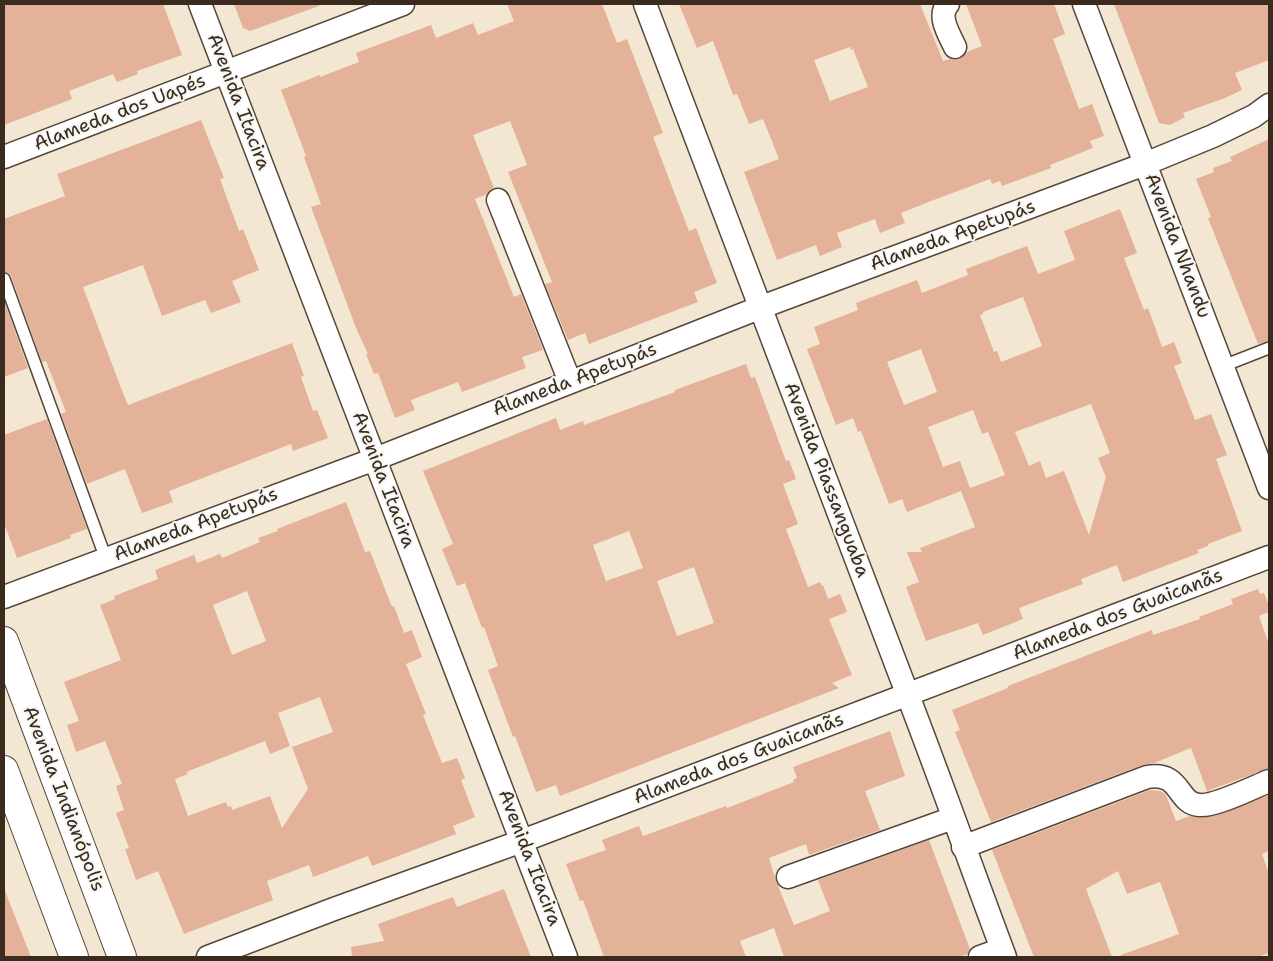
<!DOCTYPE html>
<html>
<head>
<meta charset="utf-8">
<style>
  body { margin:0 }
  #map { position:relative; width:1273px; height:961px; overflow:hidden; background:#f3e6d2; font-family:"Shantell Sans",sans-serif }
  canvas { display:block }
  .frame { position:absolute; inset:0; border:5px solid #3b2a1e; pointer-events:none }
</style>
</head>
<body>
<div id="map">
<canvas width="1273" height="961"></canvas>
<div class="frame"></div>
</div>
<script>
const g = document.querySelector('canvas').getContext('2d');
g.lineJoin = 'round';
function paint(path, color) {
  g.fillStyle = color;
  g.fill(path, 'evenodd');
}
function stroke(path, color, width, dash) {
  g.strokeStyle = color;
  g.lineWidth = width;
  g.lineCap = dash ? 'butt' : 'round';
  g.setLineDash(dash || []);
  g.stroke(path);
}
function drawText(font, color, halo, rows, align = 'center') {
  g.font = font + ' "Shantell Sans",sans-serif';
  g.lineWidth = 4;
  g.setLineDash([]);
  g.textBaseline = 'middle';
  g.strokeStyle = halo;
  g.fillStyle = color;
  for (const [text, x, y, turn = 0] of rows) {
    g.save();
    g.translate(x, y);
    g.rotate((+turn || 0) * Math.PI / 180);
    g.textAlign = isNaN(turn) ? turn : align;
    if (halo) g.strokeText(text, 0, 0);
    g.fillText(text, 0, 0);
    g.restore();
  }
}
paint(new Path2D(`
  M4 4H163L182 55 137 71 138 74 117 82 113 74 69 91 72 99 4 125Z
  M234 4H318L319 6 250 31 243 28Z
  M507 4H602L617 43 627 39 663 133 653 137 689 231 696 228 717 283 694 292 698 302 653 319 589 344 585 333 568 340 545 284 552 282 508 172 527 165 510 121 473 135 494 188 487 194 475 199 514 297 521 294 543 350 522 357 526 368 462 392 458 382 411 400 415 410 395 418 378 373 374 374 366 354H368L356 328 311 207 321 204 304 157 306 156 281 90 320 75V77L359 62 356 53 431 25 436 38 473 23 478 35 514 21Z
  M679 4H920L943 61 950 59 955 60 960 59 967 52 982 46 966 4H1054L1065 34 1053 39 1079 109 1092 104 1104 136 1090 141 1093 148 1050 165 1051 168 1002 186 1000 181 992 184 990 179 931 201 901 213 905 223 880 233 875 219 837 233 842 247 820 256 816 245 777 260 744 172 779 159 763 119 749 124 737 94 733 95 713 41 697 48ZM850 47 851 50 853 49 868 87 830 101 814 60Z
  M1114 4H1269V60L1235 73 1242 90 1225 98 1183 113 1185 117 1170 125 1159 123Z
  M201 120 224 178 220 179 239 231 243 229 259 270 232 281 241 302 211 313 205 300 162 316 143 265 83 287 121 388 128 405 292 343 304 376 301 377 313 411 317 410 328 438 293 451 291 444 169 491 173 502 142 513 125 469 87 484 61 414 66 412 46 361 42 362 11 276 8 273 4 272V219L65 196 57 174Z
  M1269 139V341L1258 344 1208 218 1211 217 1196 179 1214 172 1213 168 1232 161 1230 157Z
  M1120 209 1137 253 1124 258 1144 310 1148 308 1162 347 1174 342 1182 363 1174 366 1195 420 1211 414 1227 455 1216 459 1242 531 1208 544V546L1197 550 1199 553 1123 582 1117 565 1081 579 1083 584 1019 608 1023 619 983 635 978 623 926 641 906 587 919 582 907 552H922L920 548 975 527 961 491 907 512 902 499 889 504 861 431 858 432 853 418 836 425 807 349 820 344 814 327 858 310 856 303 917 280 922 293 968 275 966 269 1027 246 1038 274 1075 260 1064 231ZM1023 297 1042 346 1001 362 997 351 994 352 980 315 983 314V312ZM921 349 937 392 904 405 887 362ZM1091 404 1110 453 1098 458 1106 477 1089 535 1064 471 1046 478 1040 461 1029 466 1015 432ZM973 410 982 434 988 432 1005 475 970 488 960 461 943 467 928 427Z
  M4 300 28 368 4 377Z
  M746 364 751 378 755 377 786 461 789 460 796 479 783 484 798 524 786 529 808 587 820 582 822 586 823 585 828 599 840 594 847 612 829 619 852 675 832 683 839 688 560 796 556 785 536 792 515 736 513 737 488 670 498 666 484 627 482 628 465 583 457 586 442 549 453 544 423 471 556 418 560 430 583 421 584 425 675 392V390ZM629 531 643 568 606 581 593 545ZM694 567 714 623 677 636 657 581Z
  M47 419 87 529 70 535 71 538 17 558 4 523V435Z
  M346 502 365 552 370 551 392 607 394 606 404 633 412 630 422 657 406 664 426 714 423 715 442 763 457 758 465 778 461 780 475 817 453 826 456 834 372 866 368 856 313 877 309 865 267 881 273 900 184 934 158 871 136 880 125 849 129 848 116 813 124 810 116 786 122 784 105 741 76 752 67 725 79 721 64 682 121 660 100 605 115 599 114 596 158 579 155 570 194 555 197 563 220 554 222 558 260 542 258 538 278 531 277 529ZM247 591 266 641 232 655 213 605ZM320 697 333 732 292 747 308 789 282 828 270 796 232 810 231 806 228 807 226 802 188 816 175 779 188 774 186 772 265 741 270 754 290 746 278 713Z
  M1258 589 1260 594 1264 593 1269 606V612L1259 616 1269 645V768L1207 791 1191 748 1154 763 1142 765 991 822 955 732 960 730 952 710 1008 688V686L1152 630 1153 635 1200 619 1199 617 1233 604 1231 599Z
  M890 731 905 776 865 791 880 830 809 855 806 844 769 858 776 881 794 925 830 911 818 880 929 840 970 949 968 954 958 957H784L774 928 740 941 746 957H604L583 900 580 901 566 864 606 850 602 840 639 826 643 836 726 806 727 808 794 782 793 780 797 778 793 767Z
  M1150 790 1161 791 1166 795 1176 821 1190 816 1199 818 1218 815 1269 795V851L1262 854 1269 874V953L1257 957H1121V955L1179 934 1160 882 1127 894 1118 871 1086 889 1112 957H1034L992 850Z
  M504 889 531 957H352L351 947 384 941 378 924 453 897 457 907Z
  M5 891 31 957H4V892Z`), '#e3b299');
const lane = new Path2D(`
  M4 279 106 559
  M1223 366 1269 348`);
const street = new Path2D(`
  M200 4 566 957
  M645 4C731 234 820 463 907 693 941 781 972 869 1005 957
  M948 4C937 16 949 34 955 47
  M1084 4 1269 488
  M4 157 403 4
  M498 200 570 382
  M4 597 375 459 759 308 1145 164 1213 136 1254 116 1269 105
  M963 847 1147 777C1182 771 1176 803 1199 805 1214 807 1254 787 1269 781
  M788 877 953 818
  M208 957 334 909 522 841 1269 557
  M980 957 1002 949`);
const primary = new Path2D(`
  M4 641 122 957
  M4 770 74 957`);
stroke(lane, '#574639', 14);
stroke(street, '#574639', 25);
stroke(primary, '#574639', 30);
stroke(lane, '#fff', 11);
stroke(street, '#fff', 22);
stroke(primary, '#fff', 28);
drawText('19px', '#3b2a1e', '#f6f6f2', [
  ["Avenida Itacira",238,102,69],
  ["Alameda dos Uapés",120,113,-21],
  ["Alameda Apetupás",953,236,-20],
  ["Avenida Nhandu",1177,246,69],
  ["Alameda Apetupás",575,380,-21],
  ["Avenida Itacira",383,480,69],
  ["Avenida Piassanguaba",826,480,69],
  ["Alameda Apetupás",196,525,-21],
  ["Alameda dos Guaicanãs",1118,615,-21],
  ["Alameda dos Guaicanãs",739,759,-21],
  ["Avenida Indianópolis",63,799,69],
  ["Avenida Itacira",529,858,69]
]);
</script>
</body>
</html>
